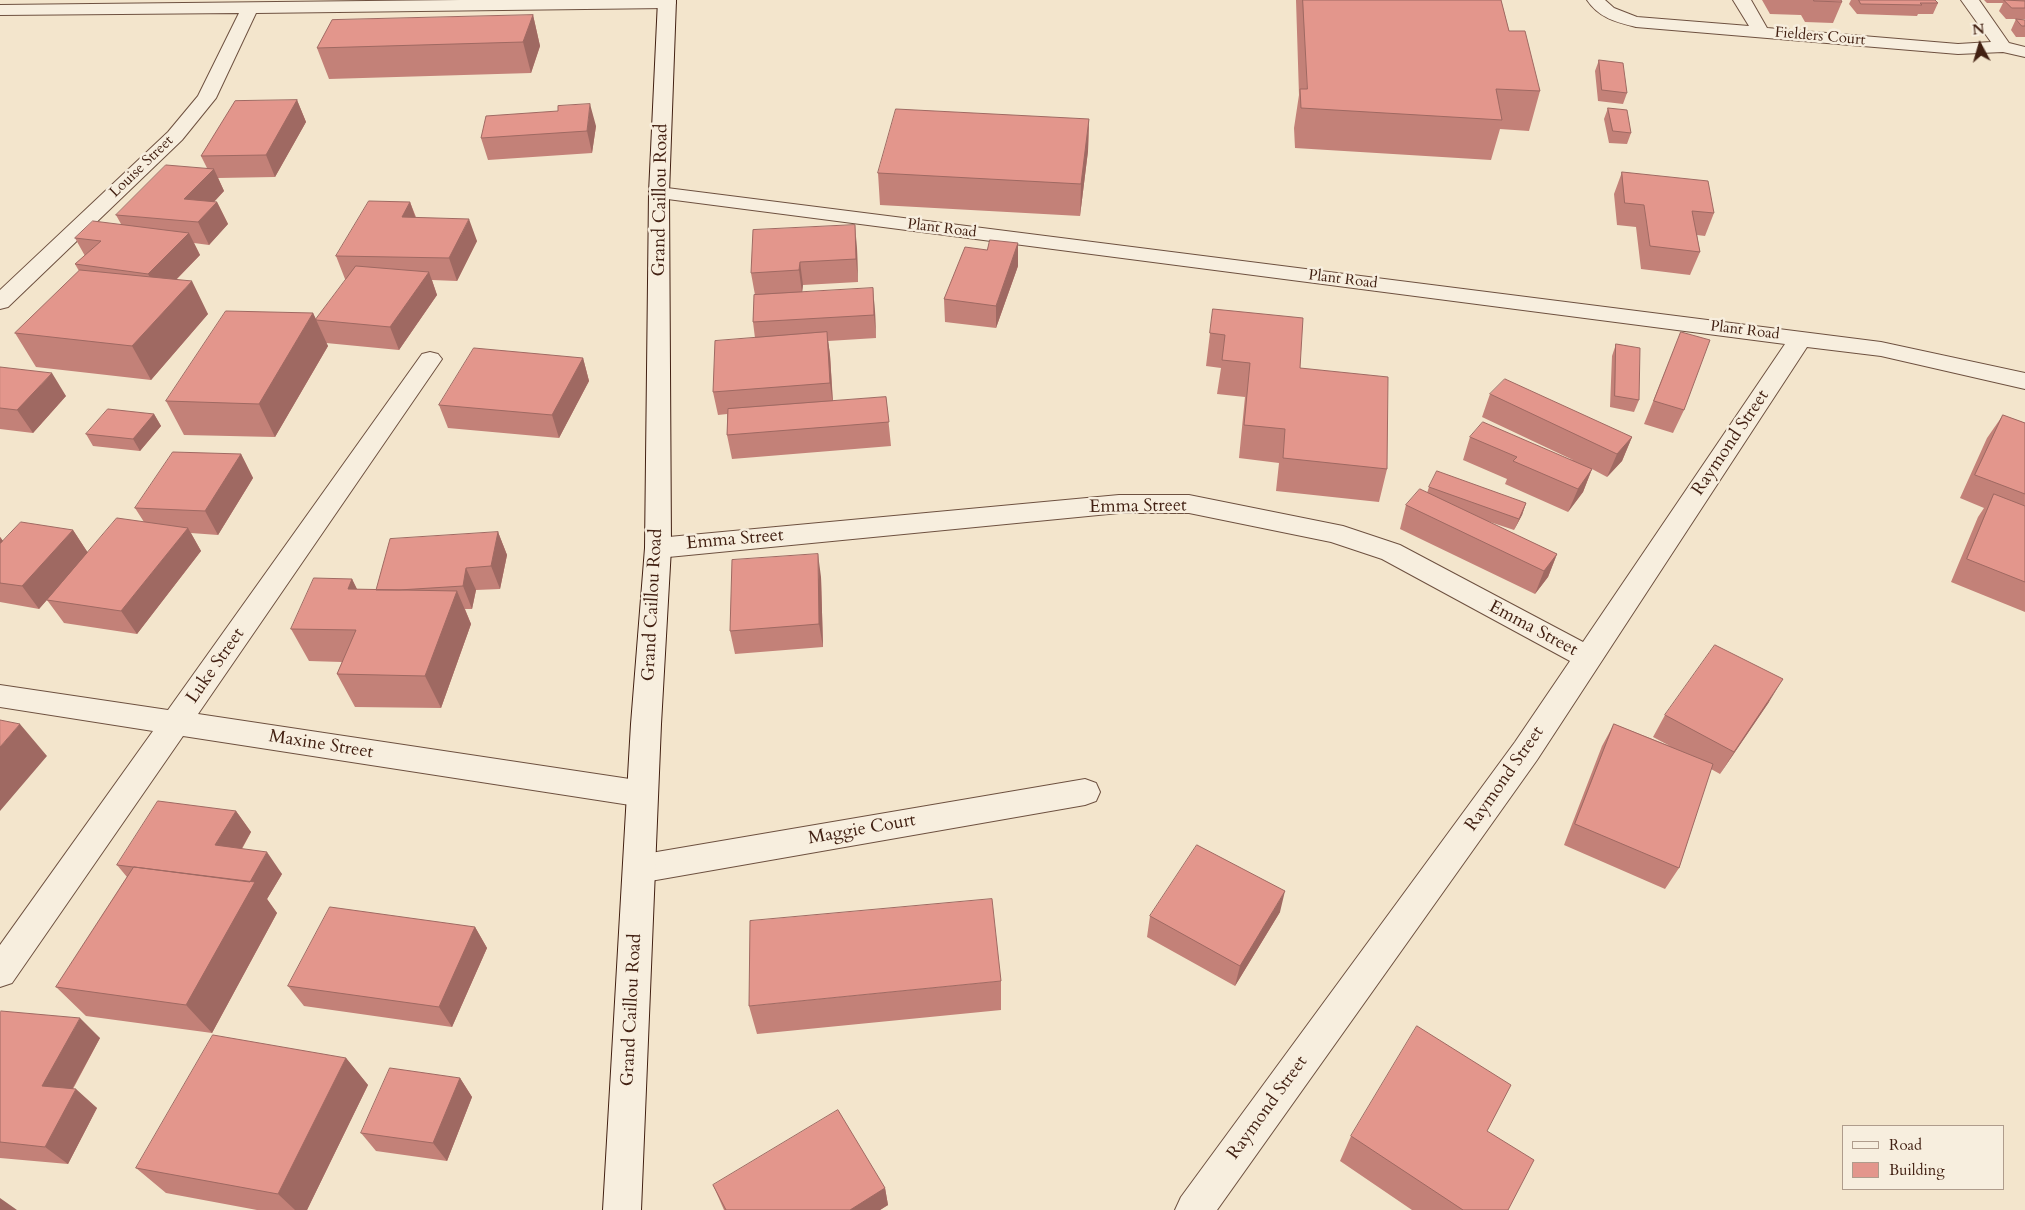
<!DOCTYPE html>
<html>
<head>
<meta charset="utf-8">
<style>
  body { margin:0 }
  #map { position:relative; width:2025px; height:1210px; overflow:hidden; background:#f3e5cc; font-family:Cardo,serif }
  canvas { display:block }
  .legend { position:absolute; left:1842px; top:1125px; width:162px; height:65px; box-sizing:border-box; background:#f7eede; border:1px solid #af9c8c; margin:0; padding:6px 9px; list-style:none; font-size:15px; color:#422012 }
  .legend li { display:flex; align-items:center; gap:10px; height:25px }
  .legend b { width:25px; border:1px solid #af9c8c }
  .north { position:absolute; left:1955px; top:20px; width:50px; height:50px; -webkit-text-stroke:4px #f7eede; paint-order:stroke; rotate:354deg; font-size:14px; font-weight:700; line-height:20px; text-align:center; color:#422012 }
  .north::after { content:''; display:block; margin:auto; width:18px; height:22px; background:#422012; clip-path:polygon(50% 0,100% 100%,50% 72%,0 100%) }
</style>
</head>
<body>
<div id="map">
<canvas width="2025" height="1210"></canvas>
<ul class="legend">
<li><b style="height:6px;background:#f7eede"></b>Road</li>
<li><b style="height:14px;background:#e3968c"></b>Building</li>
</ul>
<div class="north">N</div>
</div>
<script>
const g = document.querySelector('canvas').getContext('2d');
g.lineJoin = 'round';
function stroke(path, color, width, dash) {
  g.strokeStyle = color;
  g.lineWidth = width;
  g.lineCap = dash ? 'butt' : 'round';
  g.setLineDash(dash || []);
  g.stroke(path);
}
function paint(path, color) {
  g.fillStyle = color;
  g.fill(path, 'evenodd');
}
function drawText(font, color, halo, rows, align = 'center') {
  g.font = font + ' Cardo,serif';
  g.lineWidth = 5;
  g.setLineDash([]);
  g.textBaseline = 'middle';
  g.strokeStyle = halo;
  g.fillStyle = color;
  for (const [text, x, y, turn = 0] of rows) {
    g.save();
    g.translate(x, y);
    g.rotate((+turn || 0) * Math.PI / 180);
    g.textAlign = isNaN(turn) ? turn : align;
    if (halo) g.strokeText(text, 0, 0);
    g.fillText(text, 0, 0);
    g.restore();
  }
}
const minor = new Path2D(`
  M460 0H674L676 3 673 7 667 8 256 13 216 98 182 140 8 307 0 309V290L168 132 198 96 239 13 0 15V5Z
  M1587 0H1605L1614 8 1637 17 1749 26 1733 0H1751L1767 28 1958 44 1991 42 1961 0H1979L2009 43 2025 47V57L2003 52 1958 54 1636 27C1616 22 1599 18 1587 0Z
  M659 187 1881 342 2025 373V389L1881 356 1807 347 1537 760 1217 1210H1175L1181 1197 1515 742 1570 661 1382 559 1331 542 1189 513H1119L658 558 649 555 645 548 649 541 658 538 1119 495H1189L1343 526 1400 545 1583 642 1785 344 652 197 649 193 652 189Z
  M430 352 438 354 442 359 198 714 643 781 654 785 658 794 654 803 643 807 183 736 12 983 0 987V945L153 731 0 707V685L168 710 422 354Z
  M1085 779 1096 783 1100 792 1096 801 1085 805 639 883 628 879 623 869 628 859 639 855Z`);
const secondary = new Path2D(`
  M658 0H676L669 193 671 548 661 724 641 1210H603L631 724 645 548 649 193Z`);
stroke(minor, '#6e5140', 2);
stroke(secondary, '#422012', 2);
paint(minor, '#f7eede');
paint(secondary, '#f7eede');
paint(new Path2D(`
  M1296 0H1501L1509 31 1540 91 1529 131 1500 129 1491 160 1295 148 1294 128 1299 95Z
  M1762 0H1841L1842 2 1833 23 1805 22 1801 15 1770 14Z
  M1851 0H1935L1938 3 1933 14H1918L1917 16 1857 14 1849 4Z
  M1984 0H2025V19H2006L1999 11 2003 3H1987Z
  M533 15 540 46 531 73 329 79 317 48Z
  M2016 19 2025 20V37H2016L2011 30Z
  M1599 60 1627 93 1623 104 1598 101 1595 71Z
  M297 100 306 122 275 177 218 178 224 191 214 202H217L228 224 209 245 194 243 200 255 176 280 208 314 151 380 36 367 15 333 79 271 75 264 85 256 75 238 121 224 116 215 207 168 201 156Z
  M1608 108 1631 133 1627 144 1609 143 1604 119Z
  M1089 119 1088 151 1080 216 880 205 878 173Z
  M596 126 592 153 488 160 481 138Z
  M1622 172 1714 213 1705 236 1697 235 1700 252 1690 275 1641 269 1636 227 1617 225 1614 194Z
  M410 202 416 217 477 241 457 281 432 280 437 295 399 350 326 343 328 346 275 437 184 435 166 401 313 313 316 319 347 279H345L336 256Z
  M1018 243V266L996 328 945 322 944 299 987 250Z
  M857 248 858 282 803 285 802 292 875 311 876 338 828 341 830 355 833 401 886 397 891 446 732 459 727 435V414L718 415 713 392 755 338 753 322 755 295 751 273Z
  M1213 309 1300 368 1387 469 1379 502 1276 491 1279 463 1239 458 1245 397 1217 394 1221 368 1206 366Z
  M1681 332 1684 410 1673 433 1644 424Z
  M1616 344 1639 400 1634 412 1610 407 1612 356Z
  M583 358 589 381 559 438 448 428 439 405Z
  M0 367 66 396 33 433 0 429Z
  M1490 394 1632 437 1622 461 1607 477 1592 469 1583 492 1568 512 1505 484 1507 479 1463 460 1470 437 1573 460 1482 417Z
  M154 414 161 426 140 451 93 446 86 434Z
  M2003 415 2025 423V612L1951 582 1978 517 1984 508 1960 498 1987 438Z
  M241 454 253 478 218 535 191 533 201 551 137 634 64 623 47 600 52 594 39 609 0 602V537L3 541 73 530 88 553 144 522 135 508Z
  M1429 487 1526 503 1522 515 1514 530 1484 520 1557 554 1548 577 1535 594 1400 529 1406 505 1427 493Z
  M498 532 507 555 500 589 476 590 472 609H465L471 624 441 708 355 707 337 674 342 662 309 661 291 629 352 579 357 589 376 590Z
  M821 577 823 647 735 654 730 631Z
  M1769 702 1720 774 1711 769 1679 868 1665 889 1564 845 1602 746 1614 724 1670 746 1653 737 1665 715Z
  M236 811 251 832 242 849 282 874 267 899 277 913 212 1033 86 1016 56 987 127 877 117 865Z
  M1280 912 1235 986 1147 937 1150 916Z
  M475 927 487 948 452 1027 304 1006 288 986Z
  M1001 981V1010L757 1034 749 1006Z
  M0 1012 100 1038 73 1089 97 1108 68 1164 0 1158Z
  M346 1058 368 1085 307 1210H257L166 1193 136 1168Z
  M460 1078 472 1097 447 1161 376 1151 361 1133Z
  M1487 1131 1508 1210H1412L1340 1161 1351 1136Z
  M713 1185 885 1188 888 1205 880 1210H724Z`), '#c38178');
paint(new Path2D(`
  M533 15 540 46 531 73 523 42Z
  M297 100 306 122 275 177 266 155Z
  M590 104 596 126 592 153 587 131Z
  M1089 119 1088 151 1080 216 1081 184Z
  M214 169 224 191 195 222 184 199Z
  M217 202 228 224 209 245 198 222Z
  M410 202 418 225 402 217Z
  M469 219 477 241 457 281 449 258Z
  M855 225 857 248 858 282 856 259Z
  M189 233 200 255 160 296 148 274Z
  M1018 243V266L996 328V306Z
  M800 262 803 285 802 293 799 270Z
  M429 272 437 295 399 350 390 327Z
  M192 281 208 314 151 380 132 346Z
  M873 288 875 311 876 338 874 315Z
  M313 313 328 346 275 437 259 404Z
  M827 332 830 355 833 406 830 383Z
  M583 358 589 381 559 438 552 415Z
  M52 373 66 396 33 433 17 410Z
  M154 414 161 426 140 451 133 439Z
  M1632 437 1622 461 1607 477 1617 454Z
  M241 454 253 478 218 535 205 511Z
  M1592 469 1583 492 1568 512 1578 489Z
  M1526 503 1522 515 1514 530 1519 519Z
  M188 528 201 551 137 634 121 611Z
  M73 530 88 553 39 609 22 586Z
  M498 532 507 555 500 589 491 566Z
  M0 537 6 545 0 551Z
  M818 554 821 577 823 647 819 624Z
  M1557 554 1548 577 1535 594 1544 571Z
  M466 568 476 590 472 609 463 586Z
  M352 579 368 612 348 589Z
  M457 591 471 624 441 708 425 676Z
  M1783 679 1769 702 1720 774 1734 752Z
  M20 724 47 756 0 811V747Z
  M236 811 251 832 231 867 215 845Z
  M267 852 282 874 267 899 277 913 212 1033 186 1005 249 883Z
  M1285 891 1280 912 1235 986 1240 966Z
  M475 927 487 948 452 1027 439 1007Z
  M80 1018 100 1038 64 1104 42 1086Z
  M346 1058 368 1085 307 1210H295L278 1194Z
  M460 1078 472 1097 447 1161 433 1143Z
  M76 1089 97 1108 68 1164 45 1147Z
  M885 1188 888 1205 880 1210H850Z
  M0 1198 17 1210H0Z`), '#9f6962');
const building = new Path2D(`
  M1303 0H1501L1509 31H1525L1540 91 1496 89 1502 120 1301 108 1300 89H1307Z
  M1814 0H1841L1842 2 1814 1Z
  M1859 0H1935L1938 3H1920L1922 5 1861 4Z
  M2004 0 2025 1V8H2012Z
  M533 15 523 42 317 48 332 20Z
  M2016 19 2025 20V26H2022Z
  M1599 60 1623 63 1627 93 1602 90Z
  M297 100 266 155 201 156 235 101Z
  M590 104 587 131 481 138 486 116 558 111V106Z
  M1608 108 1627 110 1631 133 1613 131Z
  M896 109 1089 119 1081 184 878 173Z
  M166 165 214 169 184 199 217 202 198 222 116 215Z
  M1622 172 1708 181 1714 213 1692 211 1700 252 1650 246 1644 205 1625 203Z
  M369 201 410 202 402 217 469 219 449 258 336 256Z
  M93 221 189 233 148 274 75 264 101 241 75 238Z
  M855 225 856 259 800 262 799 270 751 273 753 230Z
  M990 240 1018 243 996 306 944 299 965 247 987 250Z
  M356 266 429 272 390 327 316 320V319Z
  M80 270 192 281 132 346 15 333Z
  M873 288 874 315 753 322 754 295Z
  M1213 309 1303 318 1300 368 1388 377 1387 469 1283 458 1285 429 1244 425 1250 363 1222 360 1225 335 1210 333Z
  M226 311 313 313 259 404 166 401Z
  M827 332 830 383 713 392 715 341Z
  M1681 332 1710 340 1684 410 1654 401Z
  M1616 344 1640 348 1639 400 1615 396Z
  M474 348 583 358 552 415 439 405Z
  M0 367 52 373 17 410 0 408Z
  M1505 379 1632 437 1617 454 1490 394Z
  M886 397 889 422 727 435 728 409Z
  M108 409 154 414 133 439 86 434Z
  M2003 415 2025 423V494L1975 475Z
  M1483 422 1592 469 1578 489 1513 461 1517 457 1470 437Z
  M173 452 241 454 205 511 135 508Z
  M1437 471 1526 503 1519 519 1429 487Z
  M1420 489 1557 554 1544 571 1406 505Z
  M1994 494 2025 506V582L1967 559Z
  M117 518 188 528 121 611 47 600Z
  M21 522 73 530 22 586 0 583V544Z
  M498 532 491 566 466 568 463 586 399 590H376L390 539Z
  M818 554 819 624 730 631 732 560Z
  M314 578 352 579 348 589 457 591 425 676 337 674 356 630 291 629Z
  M1715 645 1783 679 1734 752 1665 715Z
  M0 720 20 724 0 747Z
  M1614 724 1713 764 1679 868 1575 824Z
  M158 801 236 811 215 845 267 852 250 882 134 867H133L117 865Z
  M1197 845 1285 891 1240 966 1150 916Z
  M134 867 255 882 186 1005 56 987Z
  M992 899 1001 981 749 1006 750 921Z
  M330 907 475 927 439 1007 288 986Z
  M1 1011 80 1018 42 1086 76 1089 45 1147 0 1142V1012Z
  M1417 1026 1511 1085 1487 1131 1534 1160 1508 1210H1463L1351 1136Z
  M213 1035 346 1058 278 1194 136 1168Z
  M390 1068 460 1078 433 1143 361 1133Z
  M838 1110 885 1188 850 1210H726L713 1185Z`);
paint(building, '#e3968c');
stroke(building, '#9f6962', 1);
drawText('15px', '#422012', '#f7eede', [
  ["Fielders Court",1820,37,5],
  ["Louise Street",142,167,-44],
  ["Plant Road",942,229,7],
  ["Plant Road",1343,280,7],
  ["Plant Road",1745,331,7]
]);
drawText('18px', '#422012', '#f7eede', [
  ["Grand Caillou Road",661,200,-89],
  ["Raymond Street",1731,443,-56],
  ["Emma Street",1138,507,-1],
  ["Emma Street",735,540,-5],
  ["Grand Caillou Road",653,605,-87],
  ["Emma Street",1533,629,28],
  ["Luke Street",216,666,-55],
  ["Maxine Street",321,745,9],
  ["Raymond Street",1505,779,-55],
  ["Maggie Court",862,830,-10],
  ["Grand Caillou Road",632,1010,-87],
  ["Raymond Street",1268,1108,-54]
]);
</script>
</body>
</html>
